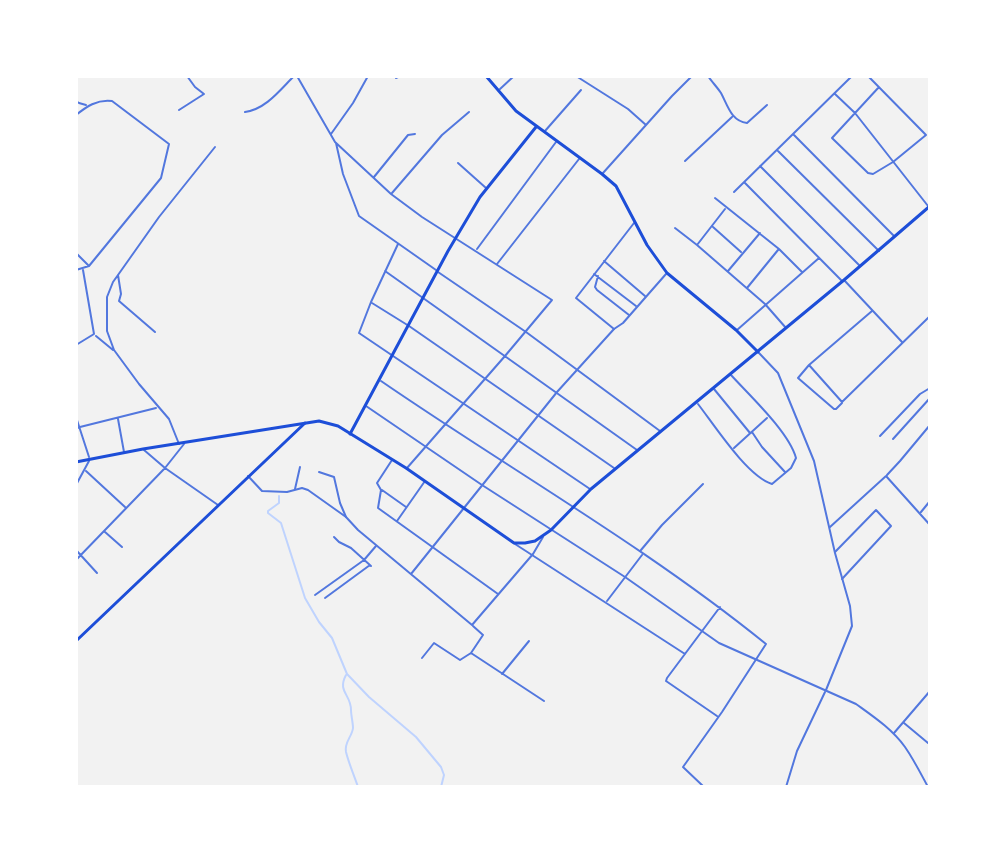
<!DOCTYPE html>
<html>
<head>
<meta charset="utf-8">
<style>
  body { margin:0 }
  #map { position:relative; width:1006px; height:863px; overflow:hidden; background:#f2f2f2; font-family:"IBM Plex Sans",sans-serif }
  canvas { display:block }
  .frame { position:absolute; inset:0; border:78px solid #fff; pointer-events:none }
</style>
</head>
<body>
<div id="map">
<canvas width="1006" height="863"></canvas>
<div class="frame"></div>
</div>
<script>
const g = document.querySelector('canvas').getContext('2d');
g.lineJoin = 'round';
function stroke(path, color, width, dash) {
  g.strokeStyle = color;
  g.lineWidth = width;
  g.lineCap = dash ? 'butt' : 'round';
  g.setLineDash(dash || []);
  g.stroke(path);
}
stroke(new Path2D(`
  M279 496V503L268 511V513L281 523 305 598 319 622 332 638 347 674 369 697 416 737 441 767 444 775 441 787
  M346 675C337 692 351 694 351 710 351 715 353 723 353 728 352 737 344 742 346 752 349 764 354 775 358 787`), '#bfd3fe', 2);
stroke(new Path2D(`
  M297 76 335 142 391 194 422 217 552 300 505 356 407 468
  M576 76 628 109 646 125
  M708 76C712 82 717 87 721 93 728 106 731 121 747 123L767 105
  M868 76 926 135 893 162 873 174 868 173 832 138 879 87
  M396 78 400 76
  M500 89 514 76
  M835 94 855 113 928 206
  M76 101 79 103 86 105
  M179 110 204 94 195 87 187 76
  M245 112C266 109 280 90 294 76
  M76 115C86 107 97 99 112 101L169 144 161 178 89 266 76 270
  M545 131 581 90
  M331 134 353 103 368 76
  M794 135 894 236
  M336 143 343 174 359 216 436 270
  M778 151 879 251
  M685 161 732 117
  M458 163 486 188
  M760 166 860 266
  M603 173 672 96 692 76
  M374 177 408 135 415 134
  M745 183 842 281
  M734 192 852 76
  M392 193 442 135 469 112
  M715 198 779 249 802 272
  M713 227 741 252
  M675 228 697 245 765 304 786 328
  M398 244 371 302 359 333 590 489
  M697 245 725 209
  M477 249 556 142
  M76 253 89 266
  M604 261 645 296
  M497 264 579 159
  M385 271 637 450
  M728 271 760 233
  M594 274 636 306
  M118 275 121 294 119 301 155 332
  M598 276 595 287 597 290 629 315
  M844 280 902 342
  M747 288 778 250
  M372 303 409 326 614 468
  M614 329 576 298 634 223
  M737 330 819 258
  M96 336 113 350
  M76 345 94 334 83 270
  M809 365 842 402 930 316
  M381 381C509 469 645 546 766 644L722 712 683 767 704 787
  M714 389 750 433
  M842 403 836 409H834L798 378 809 365 872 311
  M698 404C715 426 747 476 772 484L791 468 796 458C789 432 750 396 731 375
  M76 417 89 457
  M118 419 124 452
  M76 428 156 408
  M752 432 762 447 785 472
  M880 436 920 394 930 388
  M893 439 930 398
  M179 444 169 419 139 384 114 350 107 331V297L113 282 118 275 159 217 215 147
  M734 448 767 418
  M144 450 165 468 218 505
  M392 460 377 483 381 490 378 508 498 594
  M86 471 125 507
  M319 472 334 477 340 503 346 517
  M887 475 900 461 930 425
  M295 489 300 467
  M382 490 406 507
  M921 512 930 501
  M397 521 425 481
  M830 527 886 476 930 525
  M105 532 122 547
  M334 537 339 542 351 548 371 566
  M515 544 685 654
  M76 550 97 573
  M641 550 662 525 703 484
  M835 552 876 510 891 526 842 579
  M76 560 165 468 184 444
  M315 595 364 560 376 546
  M325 598 370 565
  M607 601 642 555
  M471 653 483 635 473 626
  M422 658 434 643 460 660 471 653 544 701
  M502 674 529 641
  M717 716 666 681 667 678 720 607
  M904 723 928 743
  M894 733 930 691
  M786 787 797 751 825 692`), '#5277de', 2);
stroke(new Path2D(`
  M438 272 526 332 660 431
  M759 353 778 373 814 461 835 553 850 606 852 626 826 690
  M366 406 482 485 625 577 719 643 856 704C874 717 892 729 905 747 914 760 921 774 928 787
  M248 476 262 491 287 492 302 488 308 490 346 517 358 530 472 625 533 554 543 537
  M76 485 89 461
  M411 574 557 392 614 329 623 323 666 274`), '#5277de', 2);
stroke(new Path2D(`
  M486 76 516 111 602 174 616 186 647 245 667 273 736 330 758 352
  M350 434 448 251 480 197 536 127
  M76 641 305 423`), '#1d4ed8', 3);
stroke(new Path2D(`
  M76 462 143 449 319 421 338 426 406 468 514 543H525L535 541 551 530 591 489 844 280 930 206`), '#1d4ed8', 3);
</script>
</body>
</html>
